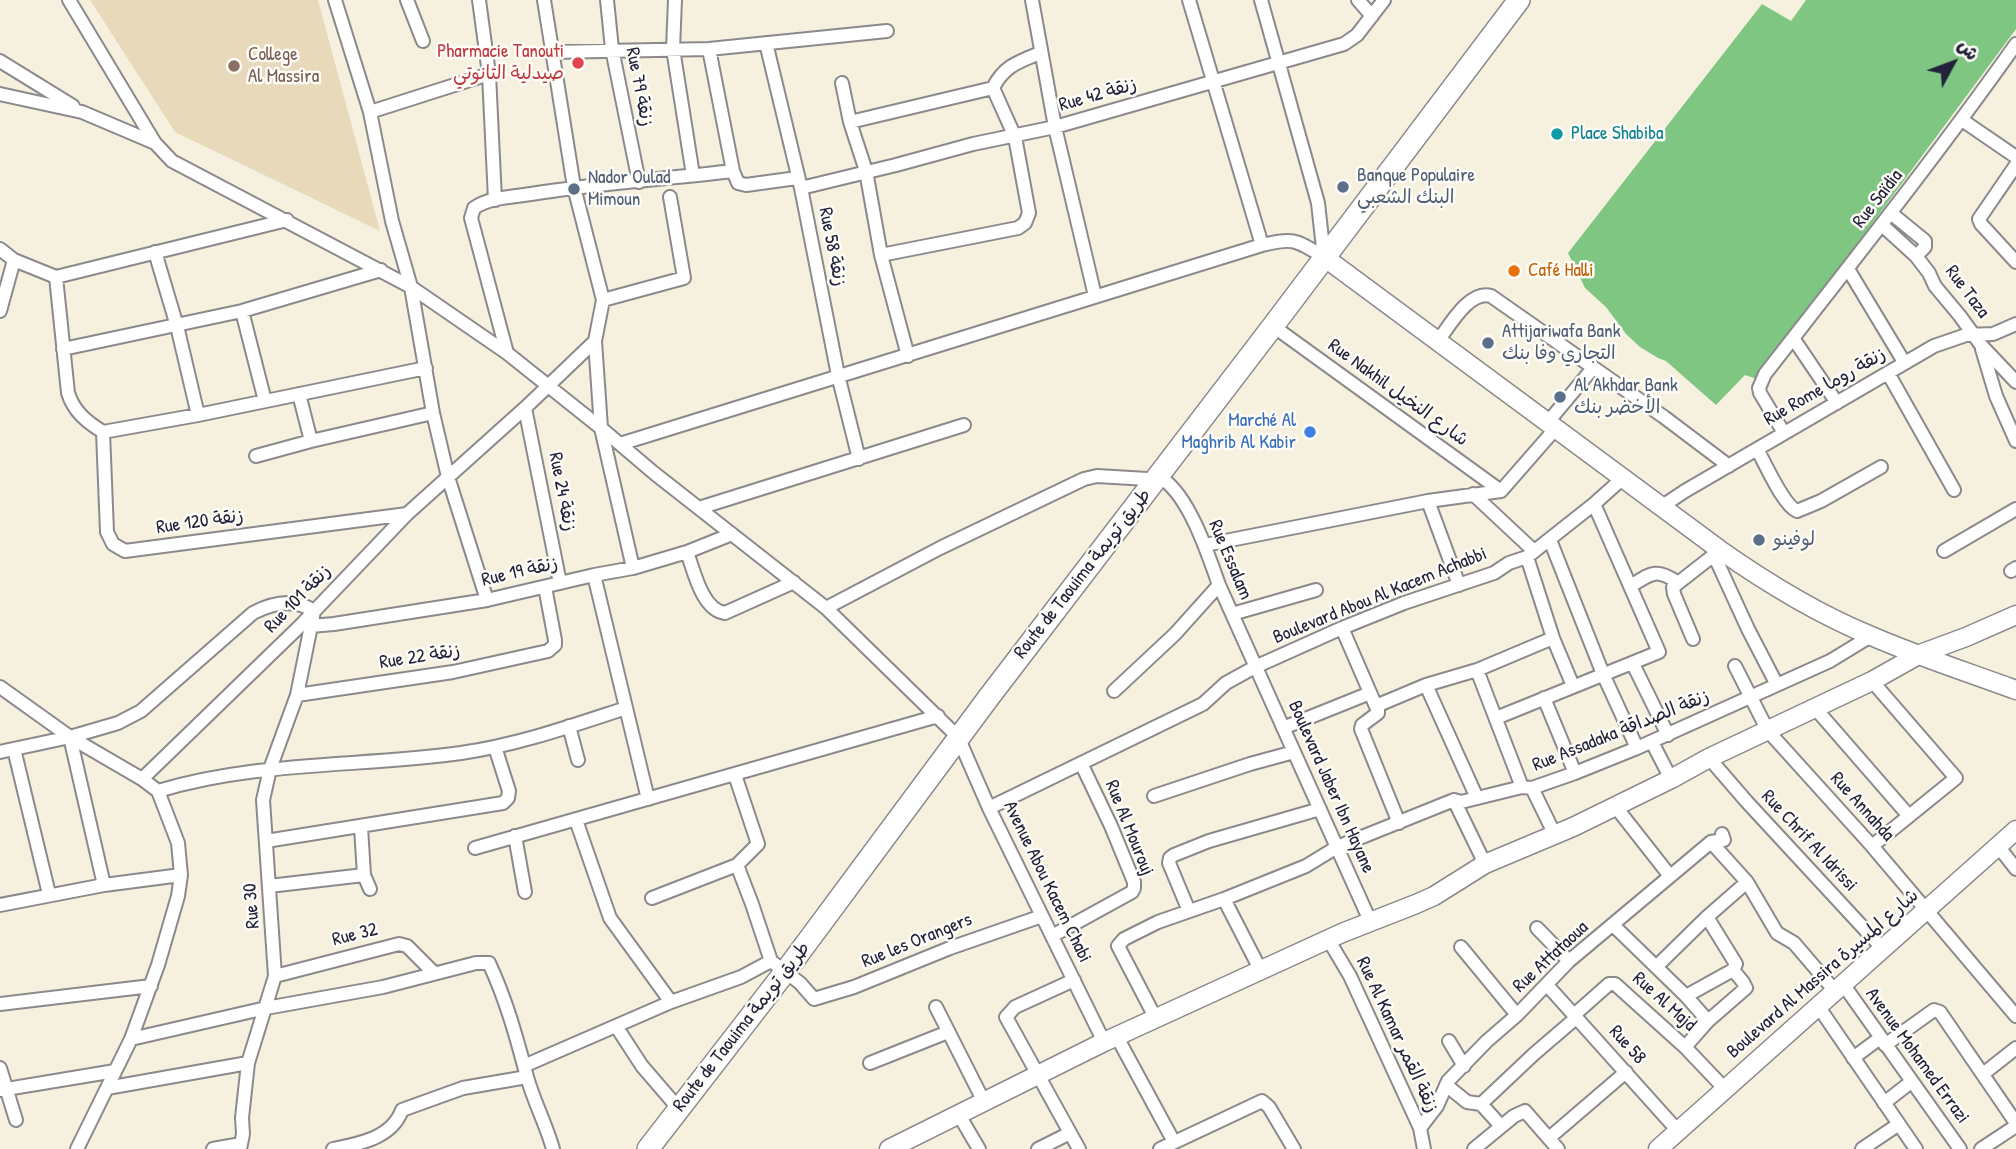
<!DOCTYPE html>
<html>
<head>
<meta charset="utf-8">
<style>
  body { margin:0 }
  #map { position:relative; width:2016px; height:1149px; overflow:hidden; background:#f6f0de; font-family:"Patrick Hand","Playpen Sans Arabic",sans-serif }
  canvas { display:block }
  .north { position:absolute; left:1918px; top:28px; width:70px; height:70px; -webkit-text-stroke:5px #fdfcf7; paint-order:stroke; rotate:49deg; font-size:19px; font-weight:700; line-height:28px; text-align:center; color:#22223b }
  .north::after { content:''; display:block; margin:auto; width:24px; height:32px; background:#22223b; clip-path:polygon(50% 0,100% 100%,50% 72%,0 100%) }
</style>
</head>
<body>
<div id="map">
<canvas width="2016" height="1149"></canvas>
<div class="north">ش</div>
</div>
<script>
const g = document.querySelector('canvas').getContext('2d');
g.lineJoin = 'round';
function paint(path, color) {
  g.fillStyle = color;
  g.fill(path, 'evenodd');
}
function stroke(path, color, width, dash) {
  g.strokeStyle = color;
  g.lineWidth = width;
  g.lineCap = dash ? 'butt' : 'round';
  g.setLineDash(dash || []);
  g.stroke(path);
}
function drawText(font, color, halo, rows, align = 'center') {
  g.font = font + ' "Patrick Hand","Playpen Sans Arabic",sans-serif';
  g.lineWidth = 5;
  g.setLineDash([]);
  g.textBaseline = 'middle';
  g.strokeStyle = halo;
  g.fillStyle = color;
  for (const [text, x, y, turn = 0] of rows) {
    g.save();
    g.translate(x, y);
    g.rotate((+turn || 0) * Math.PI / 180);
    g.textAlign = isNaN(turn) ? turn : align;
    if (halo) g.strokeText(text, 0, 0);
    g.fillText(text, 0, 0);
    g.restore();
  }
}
paint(new Path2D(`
  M90 0H318L380 231 175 132Z`), '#e8d9ba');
paint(new Path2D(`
  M1806 0H2016V29L1757 379 1745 375 1716 405 1666 361 1658 358 1640 347 1626 334 1606 307 1585 288 1568 253 1762 4 1791 21Z`), '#7fc682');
const street = new Path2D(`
  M69 0 155 143 172 161 411 287 507 353 601 428 654 473 826 608 958 737 989 808 1104 1042
  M335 0 370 112 392 221 411 287 433 413 448 477 487 600
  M407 0 423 41
  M479 0 489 74 495 200
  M544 0 574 187 603 300 595 341 601 428 633 568
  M607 0 612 49 639 182
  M675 0 673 49 693 175
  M1032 0 1055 127 1095 296
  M1189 0 1262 245
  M1261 0 1318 203 1324 257
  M1358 0 1372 16
  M766 43 801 188 838 375 859 459
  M709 49 733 171 738 183 746 185 797 178
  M552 52 709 49 887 31
  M0 61 73 106
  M842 83 850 122 866 171 881 255 908 356
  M0 94 82 112 155 143
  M370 112 489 74
  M1962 120 2016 157
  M850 122 993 88C1004 66 1018 62 1040 53
  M2016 165 1979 219 1981 224 2016 262
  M801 188 896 165 973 144 1055 127 1344 44 1357 35 1384 0
  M1892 214 1925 241V247L1916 256
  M1882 225 1916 256 1929 273 1935 286 1960 316 1981 345 2016 382
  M0 249 14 260 56 277 287 220
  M155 252 177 326 198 415
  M881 255 1018 228 1025 223 1029 213 1015 137 993 88
  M1848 269 1904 362
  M56 277 68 393C74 412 87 422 103 432L198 415 426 368
  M603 300 684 278 670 197
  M0 311 14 260
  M242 311 265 401
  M1273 326 1501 491
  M1793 338 1837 403
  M1438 341C1450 325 1469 290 1491 296L1664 417 1729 466
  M63 349 242 311 381 270
  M1982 349 1996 396 2016 441
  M507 353 471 218 474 208C490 197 512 197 531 194 598 183 666 179 733 171
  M1888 373 1954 490
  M299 394 311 441
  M525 408 560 583
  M1548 422 1593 368
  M103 432 107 532 113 544 125 551 407 514
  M1784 433 1760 393 1759 388 1765 374C1850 265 1936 157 2016 44
  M620 444 1262 245C1294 237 1296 240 1324 257
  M1757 449C1765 463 1783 505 1797 511L1821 501 1881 467
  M256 456 311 441 433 413
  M1501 491 1556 428
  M1473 494 1534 551
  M1428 501 1459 585
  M1661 507 1685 491 1934 346 1966 335 1993 334 2016 324
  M699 508 964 425
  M1550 540 1603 674 1637 748
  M1205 545 1428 501 1501 491
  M1944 551 2016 509
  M687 552C694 571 702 610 725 613L794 582
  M1714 555 1748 629 1777 685
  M1527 557 1553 638 1573 686
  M2011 571 2016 568
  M594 575 648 799
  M1631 586C1651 573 1656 568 1677 582
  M826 608 940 548 1084 479 1097 476 1164 480C1190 499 1208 554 1219 585L1371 923
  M1232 614 1316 590
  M310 626 334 624 487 600 594 575 633 568 687 552 732 534
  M1342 628 1378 711V713L1362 725 1361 729 1399 823
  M1693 639 1674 594 1673 587 1719 551
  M1633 664 1668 735
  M1735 666 1768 731 1872 846 2016 1016
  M1477 670 1522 787
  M1872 681 1956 778 1872 846
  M1426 685 1477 798
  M0 687 70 737 104 885
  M1114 691 1175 634 1219 585
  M297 695 453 672 548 651 555 645V640L545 587
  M1544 698 1575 773
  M1376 706 1426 685 1477 670 1553 638
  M1815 708 1909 816
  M1496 718 1659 652 1594 504
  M569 726 578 760
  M1283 728 1370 693
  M70 737 118 723 141 711 253 613C272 603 294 598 314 611L297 695 270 769 263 800 275 976 248 1063 242 1118 243 1134 240 1149
  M1652 742 1671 779
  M14 749 49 894
  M0 752 70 737 142 779 158 791 178 843 181 875 178 896 158 965 131 1039 77 1149
  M1709 758 1747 802 1883 949
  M735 775 758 844 737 865 752 904 771 961 800 983 814 999 854 987 950 948 1042 916
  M142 779 301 625 407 514 525 408 595 341
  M1532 788 1554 833
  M158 791C256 761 360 767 461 753 518 745 571 726 626 708
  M1154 796 1250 764 1294 752
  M1454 800 1485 864
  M1615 806 1670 876
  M989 808 1203 704 1226 683 1255 667 1342 628 1404 603 1494 573 1509 563 1527 557 1594 504 1623 478
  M576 820 610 918 671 1002
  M361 827 364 875 370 889
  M515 836 525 892
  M266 841 503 803 508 798 509 791 495 747
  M1711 842 1747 882 1777 933 1794 943 1835 991
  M1998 846 2016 869
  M475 848 938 716
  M269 886 364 875
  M652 898 737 865
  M1224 899 1261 971
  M0 905 104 885 181 875
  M1189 911 1169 863 1170 858 1174 855 1209 841 1320 809
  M1613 925 1686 996 1708 1021 1685 1047
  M1537 928 1569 961
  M1052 936 1132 892 1134 888V882L1111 826 1081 763
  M1328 939 1350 976 1420 1128 1424 1149
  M1461 947 1517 1015
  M1656 967 1707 917 1747 882
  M275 976 399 944 407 946 434 973
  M1074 980 1015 1007 1006 1017 1079 1149
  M1843 984 1960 1149
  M1547 985 1678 1131
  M1686 996 1733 970 1736 964 1707 917
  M0 1004 151 986
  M1818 1006 1916 1149
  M936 1007 984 1102
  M1574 1015 1609 984H1615L1685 1047 1724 1088
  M1156 1019 1118 946 1124 939 1158 922 1224 899 1306 866 1337 847 1454 800 1461 802 1522 787 1532 788 1575 773 1637 748 1830 661 1871 636
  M1708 1021 1746 988 1743 982 1733 970
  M616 1026 642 1066 679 1109
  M1117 1037 1174 1142
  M131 1039 266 1008 383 987 476 963H489C506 999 517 1039 527 1077 534 1102 546 1124 553 1149
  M1449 1041 1464 1066
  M1885 1045 1934 1010 1940 1012 2016 1123
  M1853 1058 1880 1038
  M870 1063 948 1032
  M526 1065 671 1002 741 977 771 961
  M0 1068 16 1120
  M1983 1074 2016 1048
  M1446 1085 1467 1102 1481 1104 1501 1126
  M107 1088 248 1063
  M0 1090 115 1071
  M1884 1103 1911 1082
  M1481 1104 1534 1054 1576 1018
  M959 1115 979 1149
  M1420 1128 1437 1106 1448 1081 1487 1041 1517 1015 1569 961 1711 842 1724 840 1722 834
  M1549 1138 1626 1072
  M213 1149 241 1144
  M333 1149C359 1144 392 1138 402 1110L463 1088 527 1077
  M1038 1149 1070 1133
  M1160 1149 1262 1101 1269 1107 1294 1149
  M1474 1149 1514 1116 1525 1111 1558 1149
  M1862 1149 1899 1124
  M1981 1149 2016 1126`);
const secondary = new Path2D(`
  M1324 257 1720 550C1767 583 1816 613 1869 635 1917 656 1967 672 2016 690
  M889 1149 1104 1042 1342 933 1416 904 1434 896 1485 864 1573 827 1671 779 1709 758 1872 681 1920 654 1966 637 2016 615
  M1658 1149 2016 830`);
const primary = new Path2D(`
  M648 1149 785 972 989 697 1273 326 1519 0`);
stroke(street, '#8c898c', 16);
stroke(secondary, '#8c898c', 21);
stroke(primary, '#8c898c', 24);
stroke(street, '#fff', 12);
stroke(secondary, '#fff', 18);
stroke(primary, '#fff', 21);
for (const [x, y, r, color] of [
  [578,63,7,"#e0444e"],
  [234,66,7,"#8d6e63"],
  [1557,134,7,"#0f9aa8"],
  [1343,187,7,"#5c6f8a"],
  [574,189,7,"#5c6f8a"],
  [1514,271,7,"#e8710a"],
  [1488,343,7,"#5c6f8a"],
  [1560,397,7,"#5c6f8a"],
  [1310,432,7,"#3f7fe0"],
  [1759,540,7,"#5c6f8a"]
]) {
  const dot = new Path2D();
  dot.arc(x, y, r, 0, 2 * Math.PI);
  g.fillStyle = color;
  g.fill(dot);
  stroke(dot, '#fdfcf7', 2.5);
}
drawText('19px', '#be3a42', '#fdfcf7', [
  ["Pharmacie Tanouti",564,52],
  ["صيدلية التانوتي",564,74]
], 'right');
drawText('19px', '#785e54', '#fdfcf7', [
  ["College",248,55],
  ["Al Massira",248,77]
], 'left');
drawText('19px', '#22223b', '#fdfcf7', [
  ["Rue 79 زنقة",639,87,79],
  ["Rue 42 زنقة",1098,95,-16],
  ["Rue Saïdia",1878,199,-52],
  ["Rue 58 زنقة",832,247,79],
  ["Rue Taza",1967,292,53],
  ["Rue Rome زنقة روما",1825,387,-30],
  ["Rue Nakhil شارع النخيل",1398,393,36],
  ["Rue 24 زنقة",562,492,79],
  ["Rue 120 زنقة",200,522,-8],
  ["Rue Essalam",1230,560,67],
  ["Rue 19 زنقة",520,572,-13],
  ["Route de Taouima طريق تويمة",1083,574,-52],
  ["Boulevard Abou Al Kacem Achabbi",1380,596,-22],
  ["Rue 101 زنقة",298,599,-46],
  ["Rue 22 زنقة",420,657,-9],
  ["Rue Assadaka زنقة الصداقة",1621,731,-22],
  ["Boulevard Jaber Ibn Hayane",1331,787,66],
  ["Rue Annahda",1862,807,48],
  ["Rue Al Mourouj",1129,828,68],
  ["Rue Chrif Al Idrissi",1809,841,47],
  ["Avenue Abou Kacem Chabi",1047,882,64],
  ["Rue 30",252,906,-94],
  ["Rue 32",355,935,-14],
  ["Rue les Orangers",917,941,-22],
  ["Rue Attataoua",1551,957,-43],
  ["Boulevard Al Massira شارع المسيرة",1823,974,-41],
  ["Rue Al Majd",1664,1002,42],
  ["Route de Taouima طريق تويمة",742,1027,-52],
  ["Rue Al Kamar زنقة القمر",1397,1035,65],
  ["Rue 58",1627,1045,48],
  ["Avenue Mohamed Errazi",1917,1056,54]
]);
drawText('19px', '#0d838f', '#fdfcf7', [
  ["Place Shabiba",1571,134]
], 'left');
drawText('19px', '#4e5e75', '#fdfcf7', [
  ["Banque Populaire",1357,176],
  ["البنك الشعبي",1357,198],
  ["Nador Oulad",588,178],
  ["Mimoun",588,200],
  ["Attijariwafa Bank",1502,332],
  ["التجاري وفا بنك",1502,354],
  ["Al Akhdar Bank",1574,386],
  ["الأخضر بنك",1574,408],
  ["لوفينو",1773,540]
], 'left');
drawText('19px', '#c56008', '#fdfcf7', [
  ["Café Halli",1528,271]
], 'left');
drawText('19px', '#366cbe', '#fdfcf7', [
  ["Marché Al",1296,421],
  ["Maghrib Al Kabir",1296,443]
], 'right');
</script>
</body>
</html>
